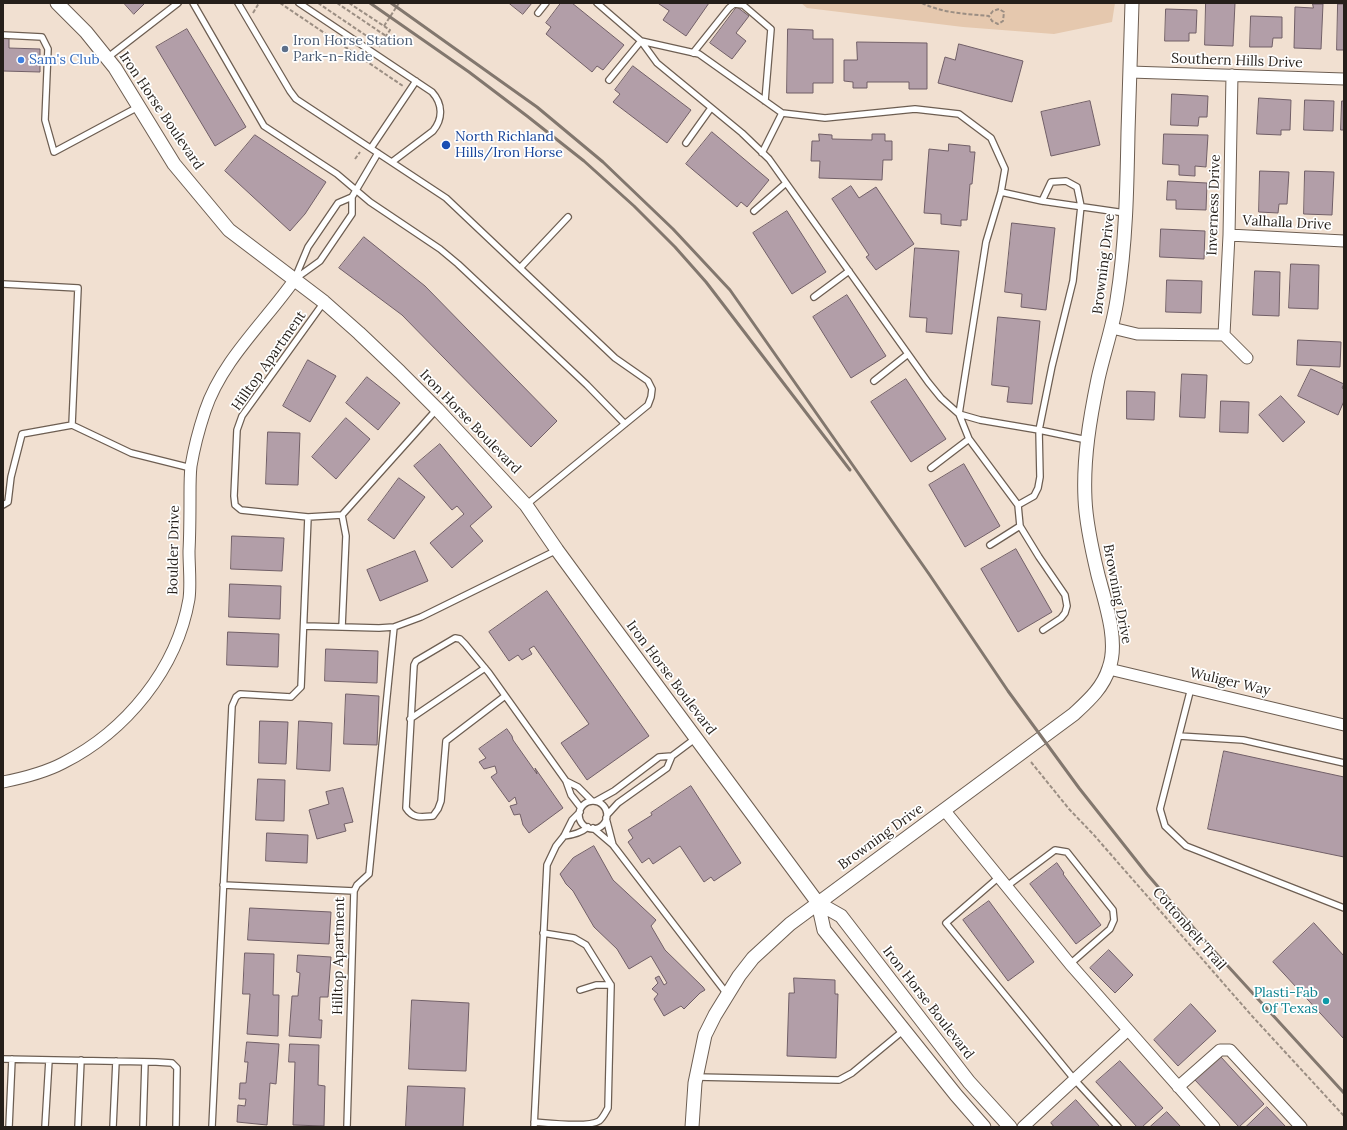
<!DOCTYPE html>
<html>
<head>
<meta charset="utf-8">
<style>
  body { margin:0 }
  #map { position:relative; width:1347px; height:1130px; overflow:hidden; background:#f1e0d1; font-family:Lora,serif }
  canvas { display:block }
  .frame { position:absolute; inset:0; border:4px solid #251f1a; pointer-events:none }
</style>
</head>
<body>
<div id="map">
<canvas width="1347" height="1130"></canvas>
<div class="frame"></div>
</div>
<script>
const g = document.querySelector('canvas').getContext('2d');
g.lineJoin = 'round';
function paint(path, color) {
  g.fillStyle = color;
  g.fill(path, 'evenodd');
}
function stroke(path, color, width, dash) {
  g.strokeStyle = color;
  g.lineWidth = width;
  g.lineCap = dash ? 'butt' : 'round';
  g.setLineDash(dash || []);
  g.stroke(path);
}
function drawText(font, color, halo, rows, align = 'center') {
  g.font = font + ' Lora,serif';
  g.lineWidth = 3.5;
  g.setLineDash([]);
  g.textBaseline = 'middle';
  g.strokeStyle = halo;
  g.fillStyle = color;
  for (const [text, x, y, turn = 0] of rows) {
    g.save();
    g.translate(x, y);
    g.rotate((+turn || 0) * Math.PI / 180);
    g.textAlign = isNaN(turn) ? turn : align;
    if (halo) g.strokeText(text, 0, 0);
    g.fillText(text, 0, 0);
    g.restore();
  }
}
paint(new Path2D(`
  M801 3H1115L1112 22 1054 34 963 27 807 8Z`), '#e5c8ae');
const building = new Path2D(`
  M124 3H145L134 14Z
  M509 3H532L523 14Z
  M561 3H572L624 45 603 70 597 66 592 72 546 34 551 27 546 23Z
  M658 3H709L686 36 663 20 669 11Z
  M1206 3H1235L1233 46 1205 45Z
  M1313 4H1323L1321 49 1294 48 1295 7 1313 8Z
  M1338 4H1344V50H1337Z
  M737 7 749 16 736 33 746 41 732 59 710 43Z
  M1166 9 1197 10 1196 33H1189V41H1165Z
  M1251 16 1282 17V38H1273L1272 47H1250Z
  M187 29 246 127 215 146 156 47Z
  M788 29 813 30V39H833V83H813V93H787Z
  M3 38H9V48L40 49V72L3 71Z
  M857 42 927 43V89H909V82H867V88H853V82L844 81V60H857Z
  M959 44 1023 61 1012 102 938 83 945 57 955 60Z
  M633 66 691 110 667 143 613 102 620 94 615 90Z
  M1172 94 1208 96 1207 117H1199L1198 126 1171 125Z
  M1259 98 1291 100 1290 130H1281V135L1257 134Z
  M1305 100 1334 101 1333 131 1304 130Z
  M1090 101 1100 145 1051 156 1041 112Z
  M1342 101H1344V130H1341Z
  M712 132 769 180 747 207 741 202 737 207 686 164Z
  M819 134 832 135V139L872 140V134H885V141H892V160H883L882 180 819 178 820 161H811L812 141H819Z
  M1164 134 1208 135 1206 167 1195 166V176L1179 175V165L1163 164Z
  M255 135 326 182 305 214 290 231 225 171Z
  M949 144 970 146V152H975L972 184H970L967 220H961V226L941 224V214L924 213 929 149 948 151Z
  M1260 171 1289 172 1287 204H1279L1278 213 1259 212Z
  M1305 171 1334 172 1332 215 1304 214Z
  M1168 181 1207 183 1206 210 1176 209V200H1167Z
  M851 186 859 198 876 187 914 244 876 270 866 257 869 255 832 199Z
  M787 211 826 272 792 294 753 233Z
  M1012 223 1055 228 1046 310 1021 307 1022 294 1005 292Z
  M1161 229 1205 231 1204 259 1160 257Z
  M364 237 425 286 557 421 531 447 402 315 339 268Z
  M915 248 959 251 952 334 926 332 927 318 910 317Z
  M1291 264 1319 265 1318 309 1289 308Z
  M1255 271 1280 272 1279 316 1253 315Z
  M1167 280 1202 281 1201 313 1166 312Z
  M847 295 886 356 851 378 813 317Z
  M998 317 1040 321 1032 404 1007 402 1009 387 992 385Z
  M1298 340 1341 342 1340 367 1297 365Z
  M308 360 336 376 310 422 283 406Z
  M1311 369 1344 384 1342 388 1344 389V401L1338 415 1298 396Z
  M1182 374 1207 375 1205 418 1180 417Z
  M367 377 400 403 378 430 346 403Z
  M906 379 946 439 911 462 871 402Z
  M1127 391 1155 392 1154 420 1127 419Z
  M1281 396 1305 422 1283 442 1259 415Z
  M1221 401 1249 402 1248 433 1220 432Z
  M346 418 370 439 336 479 312 457Z
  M268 432 300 433 298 485 266 484Z
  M440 444 492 507 470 526 483 541 452 568 430 543 464 514 457 506 452 510 414 466Z
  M964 464 1000 526 965 547 929 485Z
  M399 478 425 497 394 539 368 520Z
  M232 536 284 538 282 571 231 569Z
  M1016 549 1052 612 1018 632 981 569Z
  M415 551 428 581 380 601 367 570Z
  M230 584 281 586 280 619 229 617Z
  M547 591 649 736 587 780 561 743 589 724 534 646 529 649 532 654 522 660 518 655 509 661 489 632Z
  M228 632 279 634 278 667 227 665Z
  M326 649 378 651 377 683 325 681Z
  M346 694 379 696 377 745 344 744Z
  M260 721 288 722 286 764 259 763Z
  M299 721 332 723 330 771 297 769Z
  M507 729 512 736 513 740 537 774 535 768 563 808 529 833 523 825 520 814 514 815 510 806 517 804 515 797 509 802 491 777 497 773 495 766 484 769 479 762 486 758 479 749Z
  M1224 751 1344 777V857L1208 829Z
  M258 779 285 780 284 821 256 820Z
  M691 786 741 863 714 881 711 877 704 882 680 846 653 864 649 858 642 863 628 842 633 838 628 830 652 815 651 813Z
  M343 788 353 822 344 824 346 831 317 839 309 810 329 804 326 792Z
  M267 833 308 835 307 863 266 861Z
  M594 846 613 880 656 920 651 926 665 950 703 987 705 990 700 993 684 1009 681 1006 664 1016 654 999 658 994 652 989 658 983 655 978 659 976 664 985 667 983 651 956 629 969 617 949 594 927 573 891 566 884 560 874 573 858Z
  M1057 863 1064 873 1063 874 1101 925 1076 944 1030 884Z
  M989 901 1034 962 1008 981 963 920Z
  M250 908 331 912 329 944 248 940Z
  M1314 923 1344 956V1039L1273 962Z
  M1109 950 1133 975 1115 993 1090 968Z
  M245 953 274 954 273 995H279L278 1036 247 1034 250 994H243Z
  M298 955 331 957 328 997H320L319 1020H322L321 1038 289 1036 292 996H298L300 973 297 972Z
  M794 978 835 980V994H838L836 1058 787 1056 789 993H794Z
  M412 1000 469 1003 466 1071 409 1069Z
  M1191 1004 1216 1031 1178 1066 1154 1040Z
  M247 1042 279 1044 276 1084 270 1083 267 1125 237 1122 238 1105 245 1106 246 1099H239L240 1083H246L248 1062H245Z
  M290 1044 319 1045 318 1085 325 1086 324 1126 293 1125 295 1062H289Z
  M1221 1057 1264 1104 1239 1127 1195 1080Z
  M1120 1061 1163 1108 1142 1127H1137L1096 1082Z
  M408 1086 465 1088 463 1127H406Z
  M1076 1100 1100 1127H1054L1051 1123Z
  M1267 1107 1286 1127H1246Z
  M1167 1112 1181 1127 1182 1126 1183 1127H1150Z`);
paint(building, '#b29ea8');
stroke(building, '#715f67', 1);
const service = new Path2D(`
  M193 3 264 126 337 174 370 202 440 249 458 264 587 385 625 424
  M238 3 290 91 296 99 446 198 615 358 648 381 652 389 651 397 648 405 526 505
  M299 3 432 92C443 104 443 119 433 131L392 162
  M597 3 641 41 657 63 742 133 769 159 928 382 941 398 959 414 980 420 1039 430 1087 440
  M538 13 546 3
  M3 35 42 37 48 49 45 120 54 152 138 107
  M693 53 729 8 734 4 743 5 771 29 765 101
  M107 58 178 3
  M609 80 641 41 699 54 782 113 825 118 915 109 959 114 991 138 1005 169 1001 192 986 242 959 414 969 439 1018 505 1020 526 1039 557 1065 595 1067 606 1065 613 1061 618 1043 630
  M686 143 711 108
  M371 148 416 81
  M762 153 782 113
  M1001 192 1042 201 1125 213
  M754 211 786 183
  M520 268 568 217
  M295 278 308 247 338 203 352 197
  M295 279 320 261 352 214V197L378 153
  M3 284 78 288 72 425 131 453 191 468
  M814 297 849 271
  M324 302 242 416 237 430 234 496 235 505 241 510 308 517 342 515 437 409
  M874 381 908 354
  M931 468 969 439
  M3 505 8 502 11 477 22 434 72 425
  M1018 505 1034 496 1038 488 1040 477 1039 430 1052 366 1073 281 1081 206 1077 187 1066 181 1051 182 1042 201
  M990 545 1020 526
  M305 626 379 628 394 627 421 617 557 550
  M342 627 346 536 342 515
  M1191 688 1160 809 1165 826 1186 846 1344 908
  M505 696 446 741 441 801 438 809 433 816C422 817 413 819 406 808L414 665 416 661 455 638 460 639 465 644 489 673 566 781 571 795 581 808
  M410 719 485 668
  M1179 736 1243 740 1344 763
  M566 781 578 787 592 801
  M596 801 614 791 659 757 672 756
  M579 815a14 14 0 1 1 28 0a14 14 0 1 1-28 0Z
  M607 815 618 803 667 768 672 756 696 738
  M606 818 613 845
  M593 828 613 845 727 994
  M564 836C574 835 581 833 588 827
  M999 877 946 923 1074 1079 1118 1127
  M223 885 354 891 347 1127
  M1007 886 1055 850 1067 852 1113 910 1114 920 1110 929 1070 964
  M354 891 357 885 369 874 394 627
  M580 990 596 985H611
  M3 1059 156 1062 172 1063 177 1068 176 1127
  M696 1077 839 1080 852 1073 904 1030
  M534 1122C548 1123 588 1128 599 1121 603 1118 605 1113 608 1108L611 985 586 945 574 938 543 933
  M9 1127 12 1059
  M45 1127 49 1060
  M78 1127 81 1060
  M113 1127 116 1061
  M143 1127 145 1062
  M212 1127 232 706 236 697 240 694 291 697 301 687 308 517
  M534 1127 547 865 556 846 564 836 572 820 580 812`);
const minor = new Path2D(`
  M1130 72 1344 79
  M1229 235 1344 241
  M1112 328 1137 334 1224 335
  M1224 335 1229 235 1232 75
  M1224 335 1247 358
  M1109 669 1344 725
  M3 782C23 778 44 773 63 763 126 731 177 669 189 599 191 584 189 567 189 551 190 532 190 514 190 495 190 485 190 475 191 466 194 448 199 429 205 411 222 360 265 322 295 279
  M945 811 1070 964 1214 1127
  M1178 1087 1220 1050H1230L1301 1127
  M1023 1127 1128 1030`);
const tertiary = new Path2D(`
  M57 3 86 32 115 68 174 164 229 230 324 302 359 333 400 372 437 409 526 505 557 550 601 610 818 903 841 916 969 1082 1010 1127
  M818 903 824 930 956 1095 984 1127
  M692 1127 695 1083 705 1035 715 1015 739 976 753 958 790 924 1074 714C1088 701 1103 688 1109 668 1119 641 1105 602 1098 575 1092 550 1086 524 1085 499 1083 458 1090 418 1098 379 1104 352 1113 327 1117 300 1126 244 1127 188 1128 132 1129 89 1131 46 1132 3`);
stroke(service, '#6d5e52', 8);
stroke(minor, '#6d5e52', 13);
stroke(tertiary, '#6d5e52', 15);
stroke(new Path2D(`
  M280 3 403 86
  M318 3 380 45
  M337 3 386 36
  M349 3 390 30 379 47
  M922 3C942 13 966 14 989 16L992 21 998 24 1003 21 1004 12 999 9 993 11 989 16
  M253 13 259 3
  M384 26 399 3
  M355 159 360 152
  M1031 762 1069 809 1093 834 1252 1016 1344 1116`), '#9b8e83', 2, [4, 2]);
stroke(service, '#fff', 5.5);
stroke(minor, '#fff', 11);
stroke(tertiary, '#fff', 13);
stroke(new Path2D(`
  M370 3 469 72 527 116 584 161 634 206 675 247 706 282 850 470
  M391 3 537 107 603 162 673 229 730 290 929 574 1008 691 1079 788 1147 874 1204 940 1344 1093`), '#82776e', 3);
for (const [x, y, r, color] of [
  [285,49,4,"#5c6f8a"],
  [21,60,4,"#3f7fe0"],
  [446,145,5,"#1a4fb4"],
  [1326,1001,4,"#0f9aa8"]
]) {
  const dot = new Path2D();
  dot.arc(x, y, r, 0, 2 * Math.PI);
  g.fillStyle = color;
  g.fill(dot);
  stroke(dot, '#fff', 1.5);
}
drawText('14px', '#4e5e75', '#fff', [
  ["Iron Horse Station",293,41],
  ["Park-n-Ride",293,57]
], 'left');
drawText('14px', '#366cbe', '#fff', [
  ["Sam's Club",29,60]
], 'left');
drawText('14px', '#251f1a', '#fff', [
  ["Southern Hills Drive",1237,61,2],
  ["Iron Horse Boulevard",161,111,56],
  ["Inverness Drive",1214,205,-88],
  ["Valhalla Drive",1287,223,3],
  ["Browning Drive",1104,264,-83],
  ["Hilltop Apartment",269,361,-55],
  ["Iron Horse Boulevard",470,422,46],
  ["Boulder Drive",174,550,-89],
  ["Browning Drive",1117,594,79],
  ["Iron Horse Boulevard",671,678,53],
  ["Wuliger Way",1230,682,13],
  ["Browning Drive",881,837,-36],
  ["Cottonbelt Trail",1189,929,49],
  ["Hilltop Apartment",339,956,-89],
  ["Iron Horse Boulevard",928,1003,52]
]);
drawText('14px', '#164399', '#fff', [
  ["North Richland",455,137],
  ["Hills/Iron Horse",455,153]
], 'left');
drawText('14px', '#0d838f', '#fff', [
  ["Plasti-Fab",1318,993],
  ["Of Texas",1318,1009]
], 'right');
</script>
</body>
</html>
